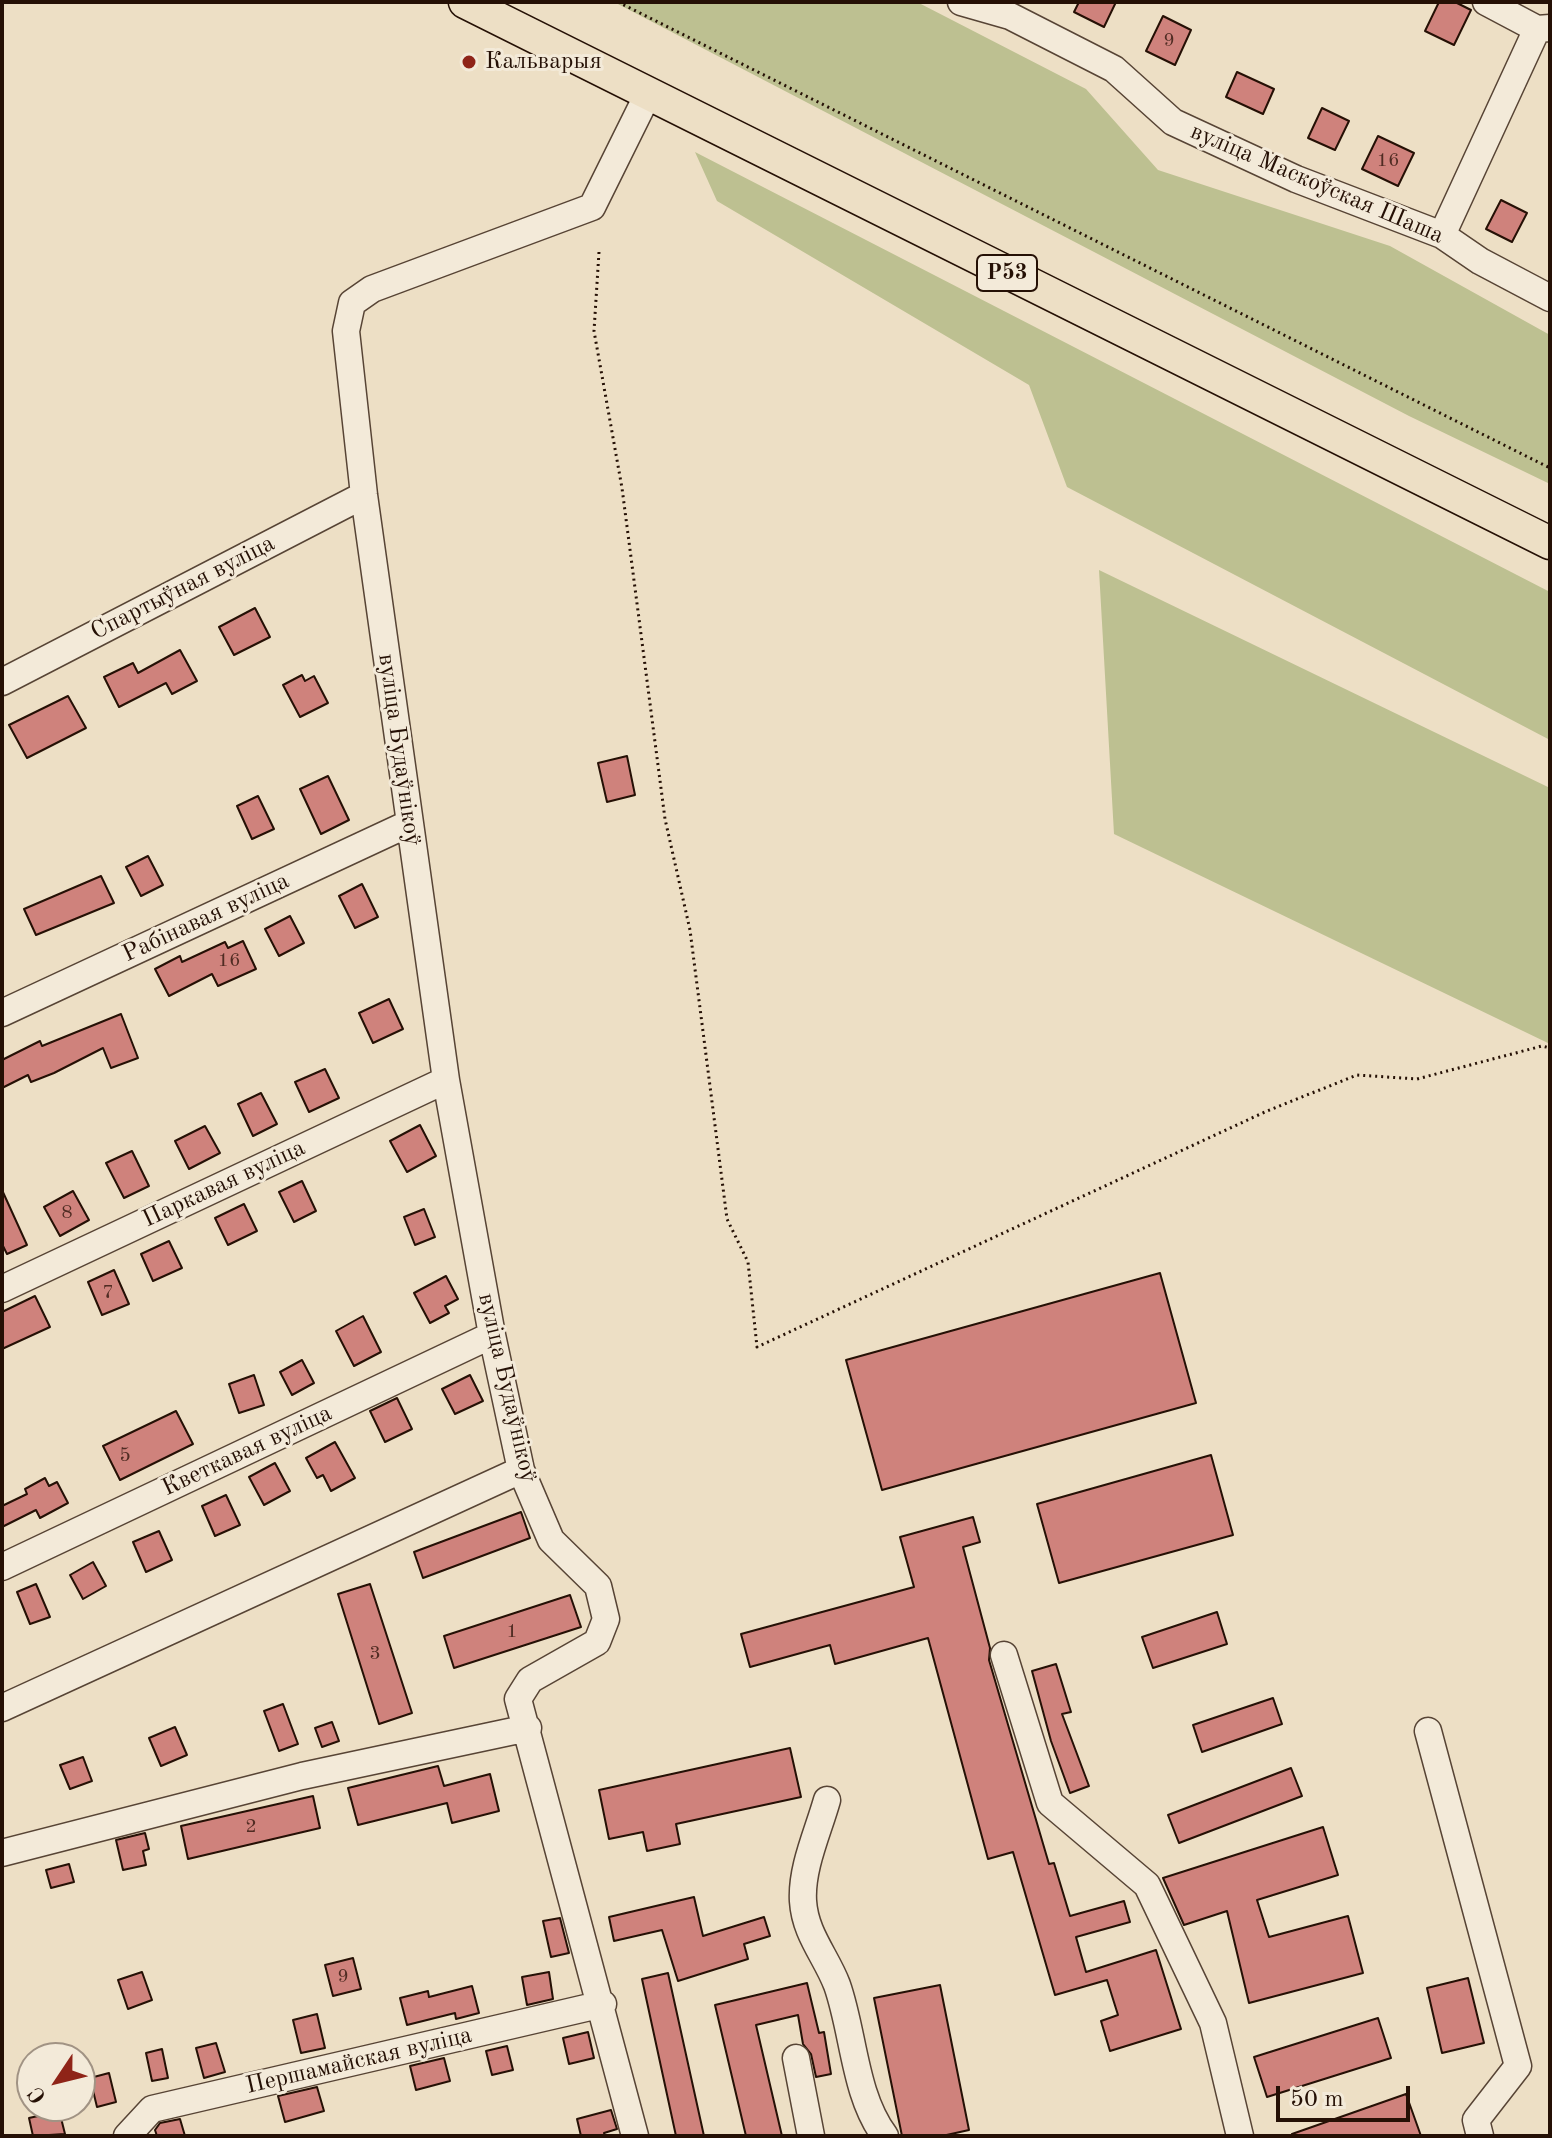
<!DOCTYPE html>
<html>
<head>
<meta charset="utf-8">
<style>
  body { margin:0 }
  #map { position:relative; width:1552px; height:2138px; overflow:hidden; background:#eddfc5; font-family:"Old Standard TT",serif }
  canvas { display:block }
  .frame { position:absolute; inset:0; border:4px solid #251005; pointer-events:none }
  .north { position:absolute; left:16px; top:2042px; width:80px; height:80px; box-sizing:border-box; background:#f3ead9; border:2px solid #a19384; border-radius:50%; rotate:235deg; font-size:22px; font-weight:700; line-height:32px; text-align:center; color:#251005 }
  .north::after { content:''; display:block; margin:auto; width:28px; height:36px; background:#8f2418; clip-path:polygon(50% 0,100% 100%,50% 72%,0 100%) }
  .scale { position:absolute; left:1276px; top:2086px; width:134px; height:36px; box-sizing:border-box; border:4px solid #251005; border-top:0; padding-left:10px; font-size:24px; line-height:28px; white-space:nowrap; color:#251005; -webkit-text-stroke:6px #f3ead9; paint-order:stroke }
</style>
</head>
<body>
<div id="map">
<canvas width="1552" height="2138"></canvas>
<div class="frame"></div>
<div class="north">С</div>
<div class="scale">50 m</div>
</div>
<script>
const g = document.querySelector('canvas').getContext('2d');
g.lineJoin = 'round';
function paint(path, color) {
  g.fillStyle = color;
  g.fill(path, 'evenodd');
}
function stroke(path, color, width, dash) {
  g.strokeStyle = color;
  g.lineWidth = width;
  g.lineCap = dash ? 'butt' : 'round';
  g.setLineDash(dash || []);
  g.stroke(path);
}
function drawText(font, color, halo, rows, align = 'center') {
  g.font = font + ' "Old Standard TT",serif';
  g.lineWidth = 6;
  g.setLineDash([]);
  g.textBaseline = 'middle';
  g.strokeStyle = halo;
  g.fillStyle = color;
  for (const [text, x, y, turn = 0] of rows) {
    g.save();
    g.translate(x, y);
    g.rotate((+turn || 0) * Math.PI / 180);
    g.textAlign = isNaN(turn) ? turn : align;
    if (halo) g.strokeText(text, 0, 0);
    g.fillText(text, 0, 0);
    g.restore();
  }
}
paint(new Path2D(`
  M614 2H917L1086 89 1158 170 1390 246 1550 335V484L1409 416Z
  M695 152 1550 592V740L1067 487 1029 385 717 201Z
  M1099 570 1550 788V1044L1114 834Z`), '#bdc091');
const building = new Path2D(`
  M1079 2H1116L1104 27 1074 12Z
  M1439 2H1455L1471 10 1454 45 1425 31Z
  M1163 16 1191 30 1175 65 1146 51Z
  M1237 72 1274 89 1263 114 1226 97Z
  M1322 108 1349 121 1335 150 1308 138Z
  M1378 136 1414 153 1398 186 1362 169Z
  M1501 200 1527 213 1512 242 1486 229Z
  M255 608 270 637 234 655 219 627Z
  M180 650 197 681 172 694 166 683 119 707 104 677 133 663 138 673Z
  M302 675 305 681 314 676 328 703 300 717 283 685Z
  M68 696 86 728 27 758 9 725Z
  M627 756 635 795 607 802 598 763Z
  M328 776 349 820 321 834 300 789Z
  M258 796 274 829 252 839 237 806Z
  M148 856 163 885 141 896 126 867Z
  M101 876 114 903 36 935 24 909Z
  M362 884 378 917 355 928 339 896Z
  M290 916 304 943 279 956 265 929Z
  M243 941 256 969 218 986 212 974 169 996 155 969 180 956 182 962 225 942 228 948Z
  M389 999 403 1029 373 1043 359 1013Z
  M121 1014 138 1058 111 1068 103 1048 54 1073 31 1082 28 1075 2 1088V1060L40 1041 42 1046Z
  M325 1069 339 1098 309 1112 295 1082Z
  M261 1093 277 1124 253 1136 238 1104Z
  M420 1125 436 1156 407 1172 390 1141Z
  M205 1126 220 1153 189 1169 175 1141Z
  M132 1151 149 1186 124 1198 106 1163Z
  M302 1181 316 1211 294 1222 279 1192Z
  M2 1190 27 1245 7 1254 2 1244Z
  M73 1191 89 1220 60 1236 44 1207Z
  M244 1204 257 1231 228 1245 215 1218Z
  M424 1209 435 1237 415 1245 404 1217Z
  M169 1241 182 1268 153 1281 141 1254Z
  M114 1270 129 1304 102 1315 88 1282Z
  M1160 1273 1196 1403 882 1490 846 1360Z
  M446 1276 458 1299 445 1306 449 1313 430 1323 414 1293Z
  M35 1296 50 1327 2 1349V1312Z
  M363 1316 381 1352 354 1366 336 1331Z
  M302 1360 314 1383 292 1395 280 1372Z
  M254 1375 264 1405 239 1413 229 1384Z
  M470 1375 483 1401 455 1414 442 1389Z
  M397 1398 412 1429 385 1442 370 1411Z
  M176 1411 193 1444 120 1480 103 1446Z
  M335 1442 355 1478 331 1491 323 1475 317 1478 306 1458Z
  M1211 1455 1233 1535 1059 1583 1037 1504Z
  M275 1463 290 1491 264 1505 249 1477Z
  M45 1478 49 1486 57 1482 68 1503 40 1518 36 1510 2 1527V1506L27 1494 25 1489Z
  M226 1495 240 1525 215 1536 202 1506Z
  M521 1512 530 1538 423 1578 414 1552Z
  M973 1517 980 1542 963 1547 990 1648 989 1660 1049 1864 1054 1863 1070 1916 1124 1901 1130 1922 1076 1937 1086 1972 1156 1950 1181 2029 1110 2051 1101 2021 1118 2015 1107 1980 1055 1995 1013 1852 988 1859 928 1638 835 1664 830 1645 750 1667 741 1634 914 1587 900 1537Z
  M159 1531 172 1560 146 1572 133 1542Z
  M93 1562 106 1586 83 1599 70 1575Z
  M36 1584 50 1617 30 1624 17 1592Z
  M370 1584 412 1713 379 1724 338 1594Z
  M570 1595 581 1627 454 1668 444 1636Z
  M1217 1612 1227 1644 1153 1668 1142 1637Z
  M1056 1664 1071 1712 1062 1714 1089 1786 1070 1793 1051 1741 1032 1671Z
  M1273 1698 1282 1724 1202 1752 1193 1725Z
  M283 1704 298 1744 279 1751 264 1711Z
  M332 1722 339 1741 322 1747 315 1728Z
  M175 1727 187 1755 161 1766 149 1738Z
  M790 1748 801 1797 676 1824 680 1844 647 1851 643 1832 609 1839 599 1790Z
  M83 1757 92 1781 70 1789 60 1765Z
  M438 1766 444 1786 490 1774 499 1811 452 1823 447 1803 358 1825 348 1788Z
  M1291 1768 1302 1796 1179 1843 1168 1815Z
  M313 1796 320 1828 188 1859 181 1826Z
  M1323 1827 1338 1875 1257 1900 1269 1937 1348 1916 1363 1973 1249 2003 1227 1911 1184 1925 1163 1878Z
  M145 1833 149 1849 143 1851 146 1865 123 1870 116 1840Z
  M69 1864 74 1882 51 1888 46 1870Z
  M694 1897 703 1936 764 1917 770 1936 744 1944 748 1959 678 1981 662 1930 614 1941 609 1917Z
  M560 1918 569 1953 551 1957 543 1921Z
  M353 1958 361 1989 333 1996 325 1965Z
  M142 1972 152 2000 128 2009 118 1980Z
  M549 1972 553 1999 527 2005 522 1977Z
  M668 1973 704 2136H676L642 1979Z
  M1468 1978 1484 2043 1442 2053 1427 1988Z
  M807 1983 819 2033 824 2032 831 2074 816 2077 811 2054 803 2044 798 2015 756 2025 782 2136H746L715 2005Z
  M940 1985 969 2130 942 2136H902L874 1998Z
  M472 1986 479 2013 456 2019 455 2013 407 2025 400 1998 428 1991 429 1997Z
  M317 2014 325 2048 301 2053 293 2020Z
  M1378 2018 1391 2058 1267 2097 1254 2057Z
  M588 2032 594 2058 569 2064 563 2038Z
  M216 2043 225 2072 204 2078 196 2048Z
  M507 2046 513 2070 492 2075 486 2051Z
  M162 2049 168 2078 152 2081 146 2053Z
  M444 2058 450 2081 416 2090 410 2066Z
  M109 2073 116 2102 97 2107 90 2078Z
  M317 2087 324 2111 285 2122 278 2096Z
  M1406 2094 1421 2136H1293L1292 2134Z
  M44 2106H58L65 2134 33 2136 29 2118 38 2116 36 2108Z
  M611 2110 617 2129 604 2133 605 2136H581L577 2119Z
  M180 2119 185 2136H157L155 2130 160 2123Z`);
paint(building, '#cf827c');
stroke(building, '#251005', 2);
const minor = new Path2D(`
  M961 2 1010 16 1114 69 1173 122 1296 179 1442 235 1480 261 1550 298
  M1486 2 1537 29 1550 28
  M1442 235 1537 29
  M2 682 364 495
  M2 1013 410 823
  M2 1289 446 1080
  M2 1567 492 1335
  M1004 1655 1050 1803 1147 1885 1213 2023 1240 2136
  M2 1708 521 1470
  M1428 1731 1518 2066 1476 2120 1480 2136
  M827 1800C818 1832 801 1868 803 1901 805 1934 826 1956 837 1985 854 2033 854 2095 885 2136
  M2 1853 302 1776 528 1728
  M796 2058 811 2136
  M127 2136 152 2109 603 2004
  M635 2136 518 1699 530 1680 597 1642 606 1619 598 1586 551 1540 521 1470 492 1335 446 1080 364 495 346 331 352 303 372 289 592 207 648 94`);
const major = new Path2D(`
  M465 2 1550 543`);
stroke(minor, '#574435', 29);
stroke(major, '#251005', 35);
stroke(new Path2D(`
  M618 2 1550 468
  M599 252 594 331 622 488 665 819 690 930 727 1219 748 1262 757 1347 1267 1111 1357 1075 1417 1079 1542 1046 1550 1048`), '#251005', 3, [2, 4]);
stroke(minor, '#f3ead9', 26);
stroke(major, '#eddfc5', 32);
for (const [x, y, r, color] of [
  [469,62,8,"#8f2418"]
]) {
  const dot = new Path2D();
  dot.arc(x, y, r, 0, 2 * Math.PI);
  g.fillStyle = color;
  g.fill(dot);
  stroke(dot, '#f3ead9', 3);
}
drawText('20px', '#502c23', null, [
  ["9",1169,41],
  ["16",1388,161],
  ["16",229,961],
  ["8",67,1213],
  ["7",108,1293],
  ["5",125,1456],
  ["1",512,1632],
  ["3",375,1654],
  ["2",251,1827],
  ["9",343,1977]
]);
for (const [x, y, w] of [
  [1007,273,60]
]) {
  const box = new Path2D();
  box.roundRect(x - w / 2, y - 18, w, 36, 6);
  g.fillStyle = '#f3ead9';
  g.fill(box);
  stroke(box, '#251005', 2);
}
drawText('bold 22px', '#251005', null, [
  ["Р53",1007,273]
]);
drawText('24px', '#251005', '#f3ead9', [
  ["Кальварыя",485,62]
], 'left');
drawText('24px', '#251005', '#f3ead9', [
  ["вуліца Маскоўская Шаша",1317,184,23],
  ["Спартыўная вуліца",183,588,-27],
  ["вуліца Будаўнікоў",399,750,82],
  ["Рабінавая вуліца",206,918,-25],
  ["Паркавая вуліца",224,1184,-25],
  ["вуліца Будаўнікоў",507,1388,77],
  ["Кветкавая вуліца",247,1451,-25],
  ["Першамайская вуліца",359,2061,-13]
]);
</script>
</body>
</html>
